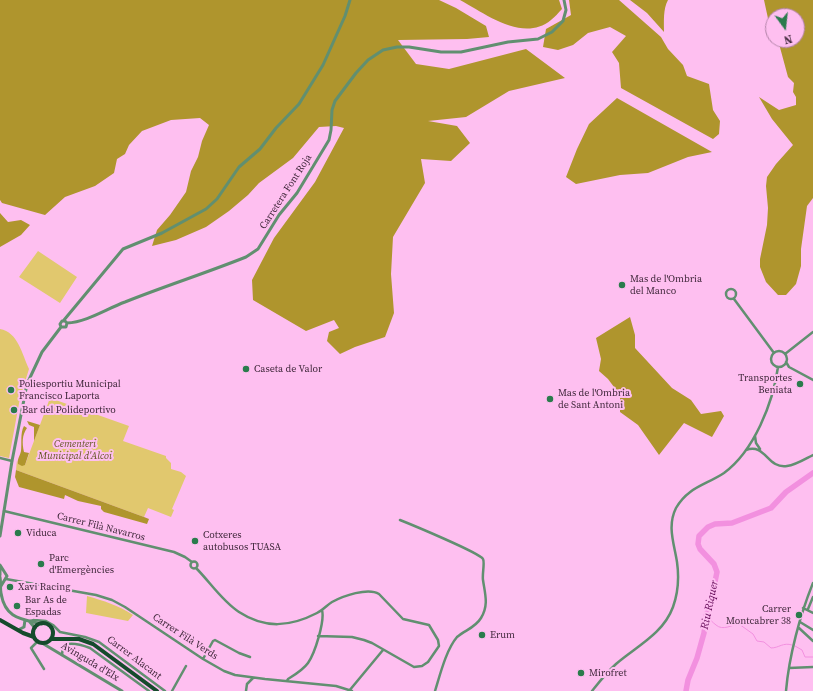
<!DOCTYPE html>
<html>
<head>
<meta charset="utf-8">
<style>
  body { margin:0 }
  #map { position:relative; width:813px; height:691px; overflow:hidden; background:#febff0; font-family:"Source Serif 4",serif }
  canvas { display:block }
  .north { position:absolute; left:765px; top:8px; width:40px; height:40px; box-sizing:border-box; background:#febff0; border:1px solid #b283a8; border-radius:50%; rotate:165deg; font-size:11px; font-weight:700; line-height:16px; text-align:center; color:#40283b }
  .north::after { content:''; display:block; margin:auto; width:14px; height:18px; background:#2a7b4c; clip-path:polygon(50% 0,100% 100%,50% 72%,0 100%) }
</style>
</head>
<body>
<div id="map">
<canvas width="813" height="691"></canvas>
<div class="north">N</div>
</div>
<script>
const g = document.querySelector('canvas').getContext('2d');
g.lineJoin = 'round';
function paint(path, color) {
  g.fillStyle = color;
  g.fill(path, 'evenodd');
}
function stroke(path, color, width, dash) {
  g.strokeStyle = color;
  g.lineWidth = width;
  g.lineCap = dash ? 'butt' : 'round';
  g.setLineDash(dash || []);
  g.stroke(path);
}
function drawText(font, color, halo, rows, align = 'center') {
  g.font = font + ' "Source Serif 4",serif';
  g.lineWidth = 4;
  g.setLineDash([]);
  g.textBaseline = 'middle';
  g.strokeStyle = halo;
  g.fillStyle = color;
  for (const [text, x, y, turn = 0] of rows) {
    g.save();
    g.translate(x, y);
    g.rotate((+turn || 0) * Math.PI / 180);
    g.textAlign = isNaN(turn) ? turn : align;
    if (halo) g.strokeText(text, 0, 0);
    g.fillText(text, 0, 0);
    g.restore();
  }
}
paint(new Path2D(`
  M38 251 77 277 60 303 19 277Z
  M0 329C18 332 22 354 29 369L20 398 9 458 0 456Z
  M50 398 129 426 123 441 166 456V458L171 463V469L181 472 186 476 172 509 174 510 171 517 148 508 144 517 16 470 17 460 18 464 25 465Z
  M87 596C104 601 118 605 133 615L128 621 86 613Z`), '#e1c86e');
paint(new Path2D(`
  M0 0H439L456 8 486 26 489 37 467 39 398 40 416 64 449 69 526 49 565 78 509 91 466 117 428 121 457 126 470 143 451 161 421 159 425 183 393 237 391 274 394 313 385 337 355 347 340 354 327 341 329 332 339 328 334 320 306 331 253 300 252 280 274 238 315 182 344 128 336 126 319 127 293 158 259 183 248 195 229 211 206 227 176 240 152 246 157 230 170 215 186 192 191 171 198 157 202 141 209 125 200 118 171 120 142 131 129 145 125 154 117 159 114 173 95 186 65 197 45 215 2 203 0 200Z
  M460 0H559L562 9C558 13 555 17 551 20 523 43 486 14 460 0Z
  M569 0H619L661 37 668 49 683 65 687 76 709 84 713 110 720 121 719 134 713 139 621 88 619 63 612 52 626 36 610 27 588 33 573 45 558 50 543 47 546 29 571 15Z
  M630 0H668C663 9 664 21 664 32L647 13Z
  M764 0H813V198L807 206 801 249V266L796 284 786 295H778L766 282 760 267V259L767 225 768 208 766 186 767 177 776 164 793 145 772 119 759 97 779 110 796 105V97L793 92 794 83 788 77 778 40H797V16H773V30L769 23Z
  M617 98 712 152 688 157 648 173 620 175 576 184 566 177 577 149 589 124Z
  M0 213 8 222 21 220 30 225 21 235 0 247Z
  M630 317 635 335V348L672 388 691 400 701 414 721 411 724 416 712 437 684 423 659 455 638 425 620 412V395L608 379 599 371 601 359 596 338Z
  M27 421 40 425 34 441V427L29 425Z
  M24 426 27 428C22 435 22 443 24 452L29 453 25 465 22 466 18 464C17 459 20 456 21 451 22 443 20 433 24 426Z
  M16 470 144 517 149 519 147 524 104 512 101 509V506L78 501 65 495 64 499 19 487 15 477Z`), '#af952d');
stroke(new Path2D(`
  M706 616C710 619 712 622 716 625 723 631 731 625 739 624L753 634 757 641 764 642 771 648C779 648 783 642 792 645
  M795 646 802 650 805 657H813`), '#f290df', 1);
stroke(new Path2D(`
  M686 691 688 680 697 658 704 633 706 616 710 606 717 572 714 564 700 549 698 544 699 536 708 527 715 524 732 523 771 508 786 492 813 473`), '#f290df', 5.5);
stroke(new Path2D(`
  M726 294a5 5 0 1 1 10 0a5 5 0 1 1-10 0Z
  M734 299 774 353
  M771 359a8 8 0 1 1 16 0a8 8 0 1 1-16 0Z
  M785 354 813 332
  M786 362 789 367 813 380
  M755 436 756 443 760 449
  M746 450C766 443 767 469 787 466 796 465 805 459 813 455
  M0 458 12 461
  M4 511 174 552 185 557 192 562
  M400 520C410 524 480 553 483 559 485 562 482 575 483 580 485 594 489 605 481 618 475 628 465 630 457 637 446 650 440 675 435 691
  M190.5 565a3.5 3.5 0 1 1 7 0a3.5 3.5 0 1 1-7 0Z
  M196 568C210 582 222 601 239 612 265 629 290 627 317 613 323 610 327 605 332 602 343 596 368 587 379 594L403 619 429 625 438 640 439 646 428 662 422 666 414 667 372 643 364 640 352 637 318 636
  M6 579 96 595 112 600 125 607 203 659 224 671 235 675 265 679 336 686 352 691
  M803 608 813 613
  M808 609 813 597
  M30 621 34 620 46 621 53 625 60 632 85 637 99 642 165 691
  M800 622 813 630
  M799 628 813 641
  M38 641 31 648 44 669
  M62 655 63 646C70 641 82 645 90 648L149 691
  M203 659 213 641 215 640 239 653 250 657
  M789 668 813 667
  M287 681 288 679C296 674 303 670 308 663 315 653 325 621 322 610
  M172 691 186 666
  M246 691 247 684 253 678
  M349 691 383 650
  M592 691C600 681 607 672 616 664 637 646 663 634 673 607 678 593 679 576 677 562 674 543 667 526 676 508 688 487 706 485 724 473 754 451 773 403 778 367
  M786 691C789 656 800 615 813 583`), '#618f70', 2.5);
stroke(new Path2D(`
  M64 320 123 249 162 233 206 209 217 199 239 167 260 149 276 128 299 104 323 65 345 16 350 0
  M61 327 60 324 62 321H65L67 323C87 322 106 309 125 302 165 286 206 273 246 257L258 249 279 215 297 193 329 140 331 130 332 110 335 101 356 73 368 60 383 50 397 47H409L441 52H461L508 42 538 39 552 32 563 21 566 10 564 0
  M0 536 12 461 27 384 42 352 61 327H66L67 323
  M0 565 7 576 1 586
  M0 568V575
  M0 577C1 582 0 588 1 593 5 619 22 619 42 624
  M29 621 35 628
  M18 630 24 627 25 620
  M42 643 122 691`), '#618f70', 3);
stroke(new Path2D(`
  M0 620 23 633 34 637
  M33 633a10 10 0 1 1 20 0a10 10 0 1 1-20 0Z
  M51 639H79L93 644 157 691`), '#154b2c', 4);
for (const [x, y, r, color] of [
  [622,285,4,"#2a7b4c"],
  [246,369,4,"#2a7b4c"],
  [800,384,4,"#2a7b4c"],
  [11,390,4,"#2a7b4c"],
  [550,399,4,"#2a7b4c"],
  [14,410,4,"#2a7b4c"],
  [18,533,4,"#2a7b4c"],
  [195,541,4,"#2a7b4c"],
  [41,564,4,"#2a7b4c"],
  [10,587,4,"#2a7b4c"],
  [17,606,4,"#2a7b4c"],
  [799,615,4,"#2a7b4c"],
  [482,635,4,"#2a7b4c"],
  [581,673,4,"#2a7b4c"]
]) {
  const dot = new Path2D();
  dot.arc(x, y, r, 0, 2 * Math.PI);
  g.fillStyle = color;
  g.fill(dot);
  stroke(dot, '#febff0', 1.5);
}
drawText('10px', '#40283b', '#febff0', [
  ["Carretera Font Roja",286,192,-57],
  ["Carrer Filà Navarros",101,527,14],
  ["Carrer Filà Verds",185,637,33],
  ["Carrer Alacant",134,658,37],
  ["Avinguda d'Elx",90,662,31]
]);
drawText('10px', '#40283b', '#febff0', [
  ["Mas de l'Ombria",630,279],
  ["del Manco",630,291],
  ["Caseta de Valor",254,369],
  ["Transportes",792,378,"right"],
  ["Beniata",792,390,"right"],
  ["Poliesportiu Municipal",19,384],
  ["Francisco Laporta",19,396],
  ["Mas de l'Ombria",558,393],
  ["de Sant Antoni",558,405],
  ["Bar del Polideportivo",22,410],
  ["Viduca",26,533],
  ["Cotxeres",203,535],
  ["autobusos TUASA",203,547],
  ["Parc",49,558],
  ["d'Emergències",49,570],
  ["Xavi Racing",18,587],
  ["Bar As de",25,600],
  ["Espadas",25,612],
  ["Carrer",791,609,"right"],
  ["Montcabrer 38",791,621,"right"],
  ["Erum",490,635],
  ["Mirofret",589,673]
], 'left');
drawText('italic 10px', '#645722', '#febff0', [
  ["Cementeri",75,444],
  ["Municipal d'Alcoi",75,456]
]);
drawText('italic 11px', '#640a58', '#febff0', [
  ["Riu Riquer",710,605,-78]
]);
</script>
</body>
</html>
